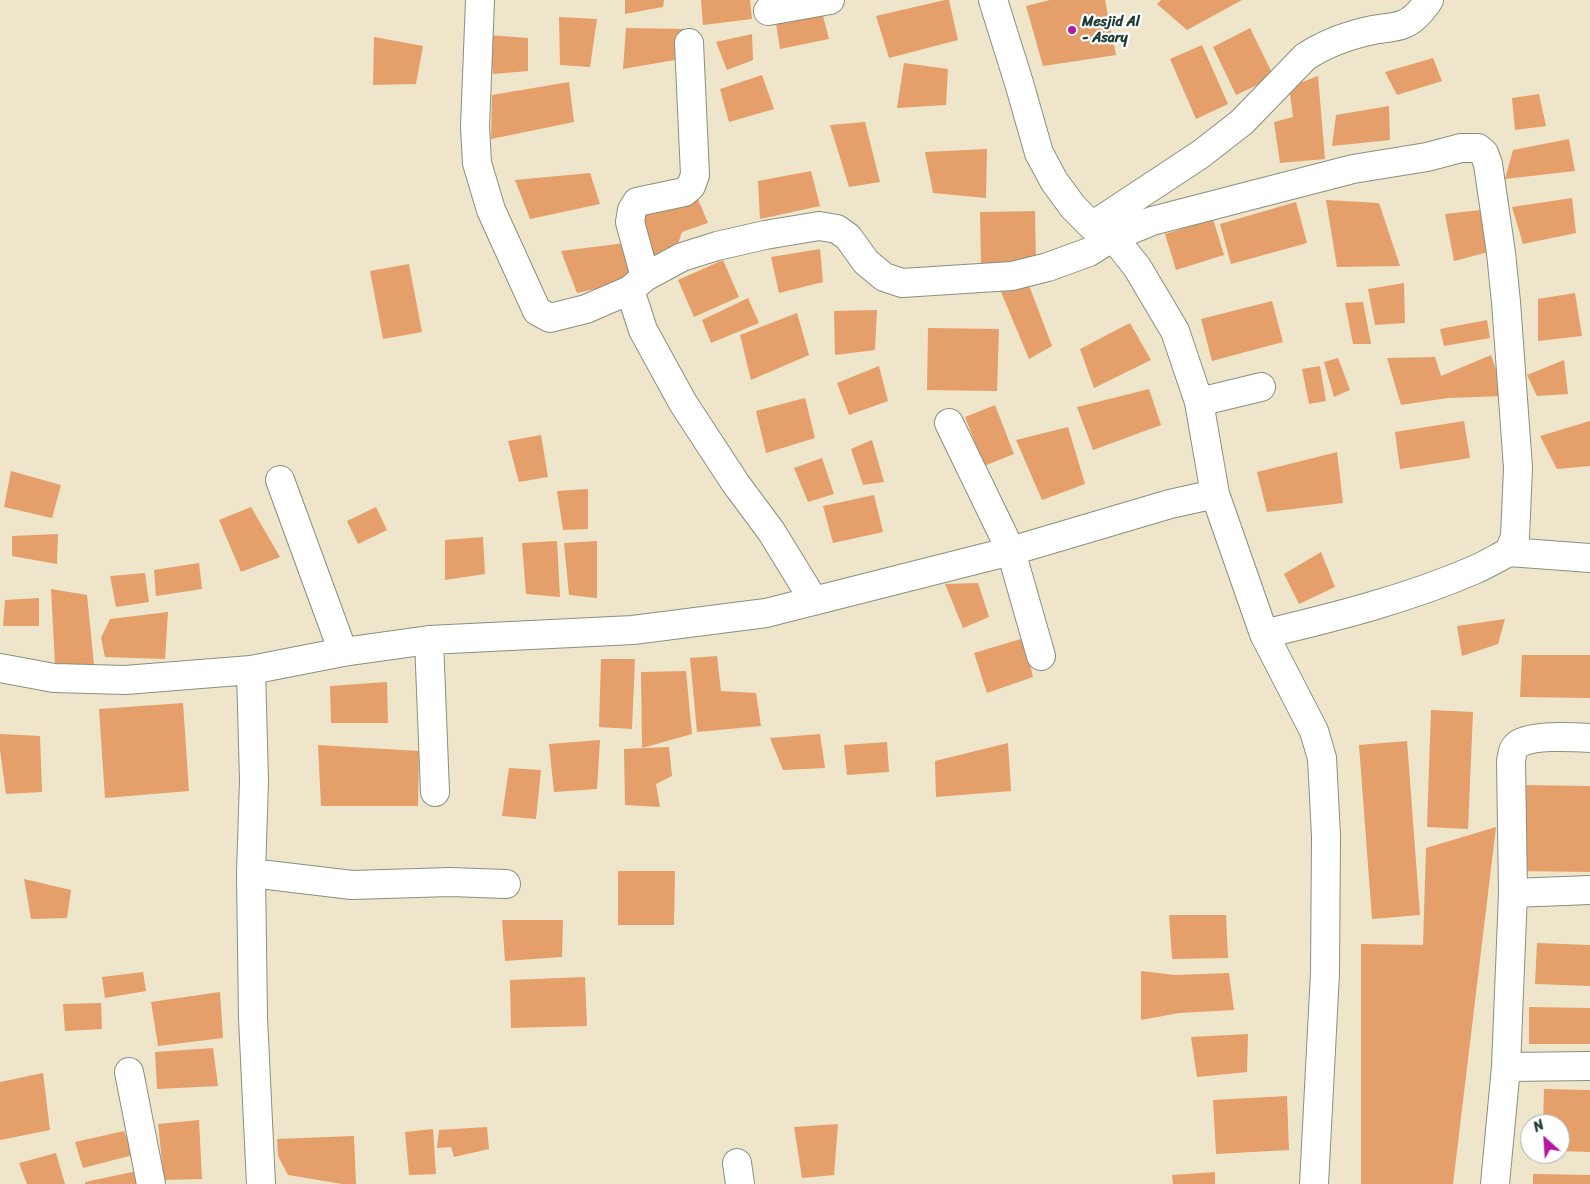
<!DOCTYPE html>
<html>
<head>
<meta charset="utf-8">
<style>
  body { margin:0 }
  #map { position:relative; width:1590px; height:1184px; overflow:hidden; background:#efe5ca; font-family:Sriracha,sans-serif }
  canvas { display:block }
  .north { position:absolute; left:1520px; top:1114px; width:50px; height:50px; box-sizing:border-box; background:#fff; border:1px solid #a5b1ae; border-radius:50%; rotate:334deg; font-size:14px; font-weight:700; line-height:20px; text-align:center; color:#1f3d34 }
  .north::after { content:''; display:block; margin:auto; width:18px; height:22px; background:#b5179e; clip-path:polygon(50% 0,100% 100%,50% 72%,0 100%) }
</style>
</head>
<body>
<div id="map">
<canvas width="1590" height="1184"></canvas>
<div class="north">N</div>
</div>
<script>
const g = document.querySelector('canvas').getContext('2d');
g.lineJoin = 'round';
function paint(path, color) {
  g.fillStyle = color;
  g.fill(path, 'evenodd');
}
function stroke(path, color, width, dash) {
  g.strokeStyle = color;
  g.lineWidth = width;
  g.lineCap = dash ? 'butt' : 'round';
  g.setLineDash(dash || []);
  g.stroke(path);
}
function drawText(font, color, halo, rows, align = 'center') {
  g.font = font + ' Sriracha,sans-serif';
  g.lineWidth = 4.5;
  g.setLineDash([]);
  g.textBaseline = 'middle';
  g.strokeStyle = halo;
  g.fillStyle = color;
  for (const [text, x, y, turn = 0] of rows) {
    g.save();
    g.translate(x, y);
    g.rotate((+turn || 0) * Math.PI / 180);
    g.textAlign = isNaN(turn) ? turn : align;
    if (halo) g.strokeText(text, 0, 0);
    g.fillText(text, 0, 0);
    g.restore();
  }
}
paint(new Path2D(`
  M625 0H664L663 7 625 14Z
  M701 0H750L752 19 703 25Z
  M945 0H949L958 40 889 58 876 16Z
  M1050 0H1105L1116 55 1043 66 1026 6Z
  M1161 0H1242L1187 30 1157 4Z
  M821 8 829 39 780 49 775 17Z
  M559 17 597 19 590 67 560 65Z
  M626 28 685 29 686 58 623 69Z
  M1250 28 1274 77 1236 95 1213 47Z
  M752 34 753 60 727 70 716 42Z
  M488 35 528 38V71L493 74Z
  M374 37 423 46 416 84 373 85Z
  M1202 45 1228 104 1196 119 1170 59Z
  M1433 58 1442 81 1397 95 1385 72Z
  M904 63 948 69 946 105 897 108Z
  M762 75 774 109 729 122 720 89Z
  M1318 76 1325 159 1280 163 1274 122 1293 117 1289 87Z
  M569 82 574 122 491 139 492 95Z
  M1539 94 1546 126 1515 130 1512 98Z
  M1389 106 1390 140 1332 146 1336 115Z
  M865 122 880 182 849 187 830 125Z
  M1569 139 1575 171 1505 179 1513 150Z
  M987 149 986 198 933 193 925 152Z
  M811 171 820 206 760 219 758 181Z
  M590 173 600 204 530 219 515 180Z
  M697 197 708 223 682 232 677 247 649 258 642 209Z
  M1572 198 1576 233 1523 244 1512 207Z
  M1326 200 1379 203 1400 266 1337 267Z
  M1296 202 1307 243 1231 264 1220 224Z
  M1489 209 1492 251 1454 261 1445 214Z
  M1035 211 1036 262 981 264 980 212Z
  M1213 219 1224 255 1176 270 1165 234Z
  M626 243 636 280 577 293 561 251Z
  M820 249 823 282 779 293 771 257Z
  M723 260 739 297 694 317 678 280Z
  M409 264 422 332 383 339 370 271Z
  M1027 280 1052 346 1029 359 999 287Z
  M1404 283 1405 323 1375 325 1368 289Z
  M1575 293 1582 336 1538 341V299Z
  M748 298 759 323 711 343 702 320Z
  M1272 301 1283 342 1212 361 1201 319Z
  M1363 302 1371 344H1353L1345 303Z
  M877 310 875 350 835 355 834 311Z
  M797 313 809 355 751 380 740 335Z
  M1487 320 1490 338 1444 346 1440 329Z
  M1130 323 1151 360 1094 388 1080 349Z
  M928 328 999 329 997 391 927 390Z
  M1491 355 1505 396 1448 398 1401 405 1387 358 1435 357 1441 376Z
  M1338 358 1350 390 1334 397 1324 362Z
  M1564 360 1568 394 1537 396 1527 375Z
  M879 366 888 401 849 415 837 383Z
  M1320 366 1326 401 1309 404 1302 369Z
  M1149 389 1161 425 1093 450 1077 407Z
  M805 398 815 438 766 453 756 411Z
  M995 405 1014 454 984 466 965 417Z
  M1464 421 1470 458 1400 469 1395 432Z
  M1590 421V466L1557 469 1540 436Z
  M1068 427 1085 484 1042 500 1016 440Z
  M541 435 548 477 519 482 508 441Z
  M872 440 884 482 863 485 851 449Z
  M1337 452 1343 503 1267 512 1257 472Z
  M822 458 834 494 808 502 794 468Z
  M11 471 61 485 52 518 4 507Z
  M588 489V529L563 530 557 491Z
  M874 495 883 532 833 543 823 506Z
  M251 507 280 557 241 572 219 520Z
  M376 507 387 530 358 544 347 521Z
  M58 534 57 564 12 556V536Z
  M483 537 485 574 445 580V540Z
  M557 541 560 597 526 594 522 543Z
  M597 541V598L569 595 564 543Z
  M1321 552 1335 587 1299 604 1284 574Z
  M199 563 202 589 156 596 154 570Z
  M145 573 149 602 116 607 110 576Z
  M978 583 989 617 963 628 945 584Z
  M51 589 87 595 94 665H55Z
  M39 598V626H3L5 600Z
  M168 612 165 659 105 657 101 638 110 619Z
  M1505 619 1498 644 1462 656 1457 626Z
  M1024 638 1033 677 987 693 974 653Z
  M1522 655H1590V698L1520 697Z
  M717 656 721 691 756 693 761 726 697 732 690 658Z
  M601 659H635L632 729 599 727Z
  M686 671 692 734 642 748 641 672Z
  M387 682 388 723H331L330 686Z
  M183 703 189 791 105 798 99 709Z
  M1431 710 1473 712 1468 829 1427 827Z
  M0 734 40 736 42 792 6 794 0 750Z
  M820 734 825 768 783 770 770 738Z
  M600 740 597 789 554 792 549 744Z
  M1407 741 1420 915 1372 919 1359 745Z
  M887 742 889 772 847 775 844 745Z
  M1008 743 1011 791 936 797 935 761Z
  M318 745 419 751 418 806H321Z
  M669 747 672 776 656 784 660 807 625 805 624 749Z
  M509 768 541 770 536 819 502 816Z
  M1517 785 1590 786V872L1517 871Z
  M1496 827 1453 1184H1361V944L1423 945 1426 848Z
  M618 871H675L674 925H618Z
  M24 879 71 890 67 918 31 919Z
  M1169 915H1226L1228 958 1172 959Z
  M502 920H563L562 957 505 961Z
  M1537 943 1590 945V986L1535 984Z
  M1141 971 1175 975 1229 973 1234 1010 1179 1013 1141 1020Z
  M143 972 146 991 105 998 102 977Z
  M585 977 587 1026 511 1028 510 980Z
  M220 992 223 1038 158 1046 151 1002Z
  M101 1003 102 1029 65 1031 63 1004Z
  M1529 1007 1590 1008V1044H1529Z
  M1248 1034 1247 1072 1197 1077 1191 1037Z
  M213 1048 218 1086 157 1089 155 1052Z
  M43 1073 50 1130 0 1140V1082Z
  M1544 1089 1590 1090V1152L1560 1151V1124H1543Z
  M1287 1096 1289 1150 1216 1154 1213 1100Z
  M199 1120 202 1179 164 1180 158 1124Z
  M838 1124 834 1175 802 1178 794 1127Z
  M487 1127 489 1149 454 1157 451 1147 437 1148 439 1130Z
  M433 1129 436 1174 409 1175 405 1132Z
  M124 1131 133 1155 83 1168 75 1142Z
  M354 1136 356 1184H342L288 1175 278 1156 277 1139Z
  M56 1153 65 1184H27L19 1163Z
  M142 1170 146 1184H85V1182Z
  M1215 1172V1184H1173L1172 1175Z
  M1533 1174 1590 1175V1184H1533Z`), '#e49f6a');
const street = new Path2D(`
  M480 0 475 127 477 163 491 210 537 311 550 318 586 309 630 290 645 277 682 257 717 246 765 235 819 226 837 229 848 237 866 262 884 277 902 283 1012 276 1048 267 1089 252 1113 237 1152 221 1353 169 1427 157 1461 148H1478L1484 153 1488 164 1501 253 1506 302 1518 468 1515 537 1509 552C1497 558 1486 565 1474 570 1407 599 1335 617 1264 634
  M993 0 1019 83 1039 153 1054 181 1073 207 1092 226 1113 237 1137 267 1175 331 1199 402 1215 494 1264 634 1314 731 1322 758 1326 836 1325 973 1314 1184
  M768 11 830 0
  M1092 226 1201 154 1242 122 1305 57C1326 43 1349 35 1373 30 1383 28 1395 28 1404 24 1414 20 1423 9 1429 0
  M645 277 630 222 632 210 637 202 684 192 691 186 695 175 689 43
  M630 290 643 330 683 403 736 484 771 531 814 601
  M1199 402 1261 387
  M949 423 1011 551 1041 656
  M280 480 343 652
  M1509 552 1590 558
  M429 640 435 792
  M0 668 54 678 125 680 251 670 343 652 429 640 633 630 766 613 1011 551 1170 504 1215 494
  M251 670 254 781 251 873 253 1018 261 1184
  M251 873 352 885 450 882 506 884
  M1513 893 1511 761C1512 756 1512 750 1516 746 1526 734 1574 737 1590 738
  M1506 1067 1590 1066
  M129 1072 151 1184
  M737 1163 740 1184
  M1495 1184 1506 1067 1513 893 1590 890`);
stroke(street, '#87917f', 30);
stroke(street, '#fff', 28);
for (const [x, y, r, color] of [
  [1072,30,5,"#b5179e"]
]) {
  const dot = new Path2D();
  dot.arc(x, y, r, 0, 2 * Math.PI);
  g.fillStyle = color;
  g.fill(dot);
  stroke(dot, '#fff', 2);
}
drawText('bold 14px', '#1f3d34', '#fff', [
  ["Mesjid Al",1082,22],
  ["- Asary",1082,38]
], 'left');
</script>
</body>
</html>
